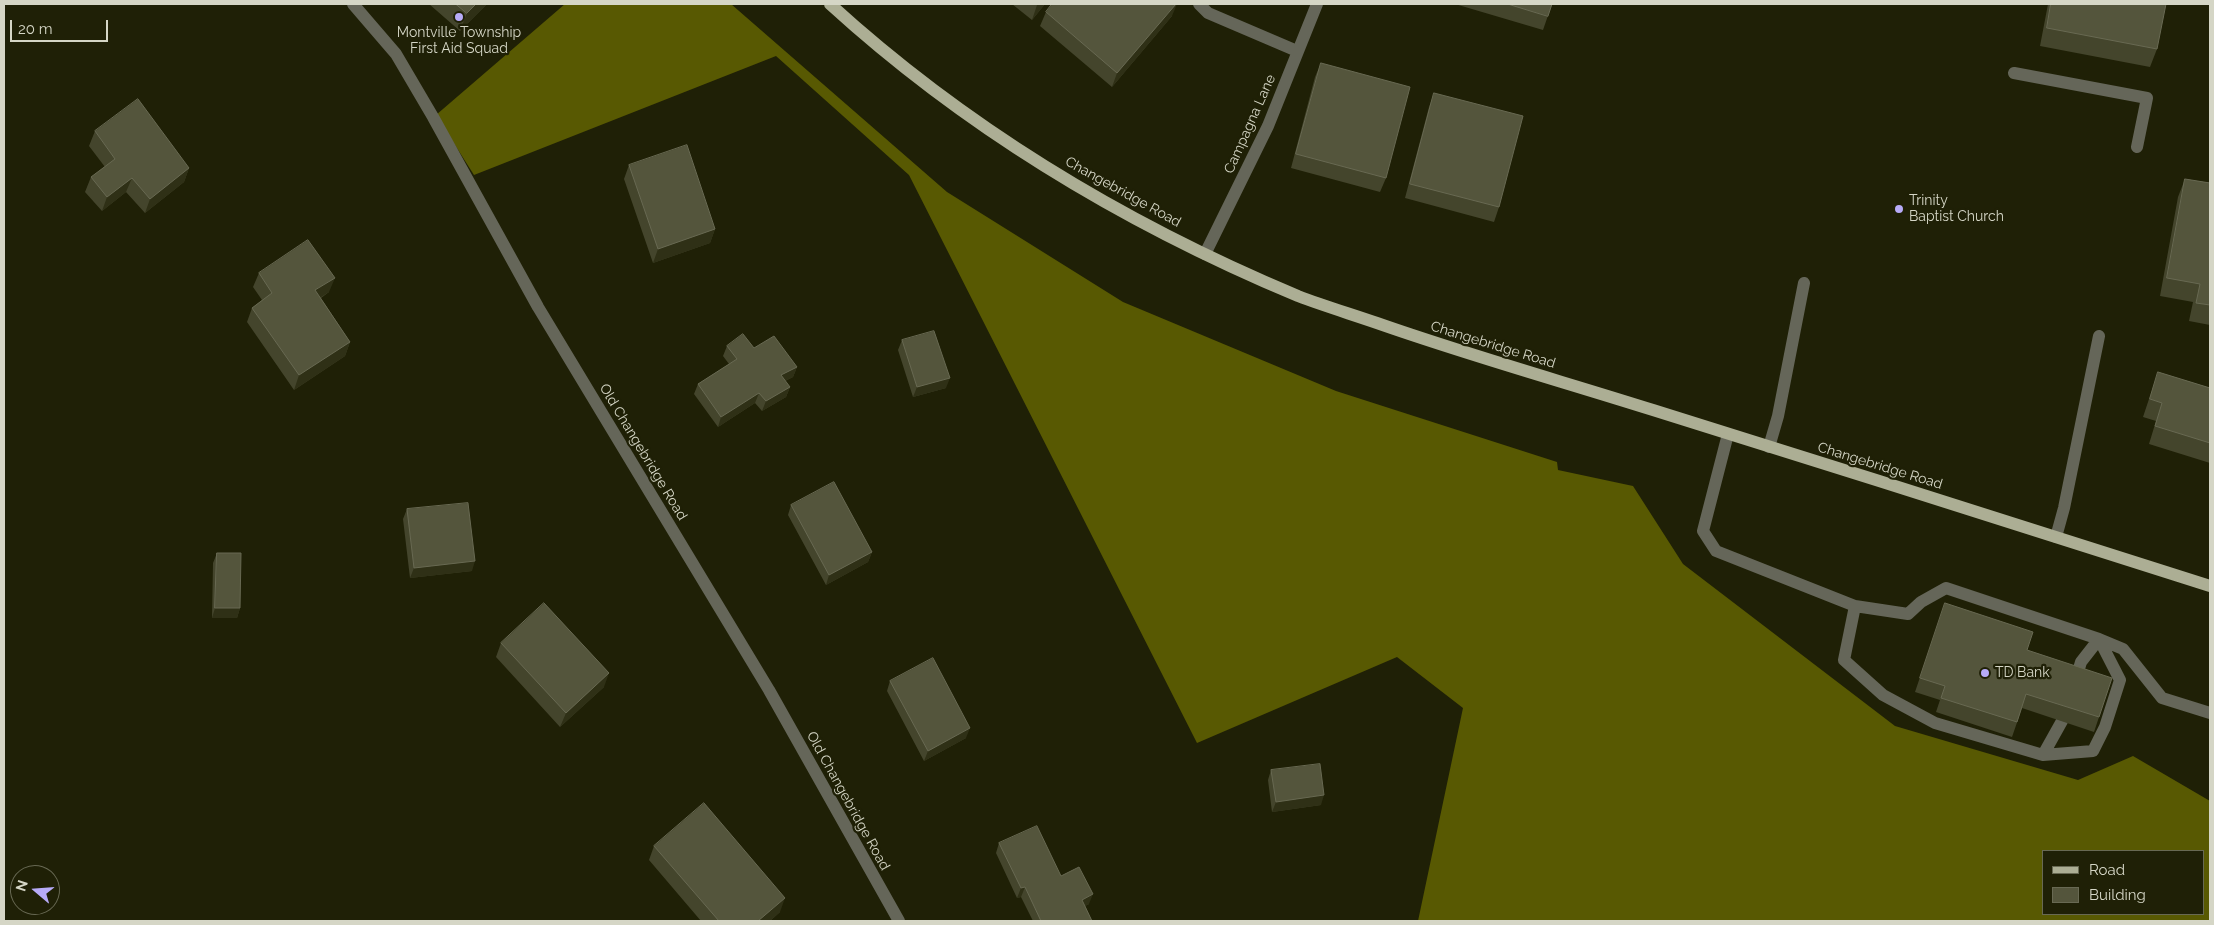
<!DOCTYPE html>
<html>
<head>
<meta charset="utf-8">
<style>
  body { margin:0 }
  #map { position:relative; width:2214px; height:925px; overflow:hidden; background:#1f2006; font-family:Raleway,sans-serif }
  canvas { display:block }
  .frame { position:absolute; inset:0; border:5px solid #d5d6c6; pointer-events:none }
  .legend { position:absolute; left:2042px; top:850px; width:162px; height:65px; box-sizing:border-box; background:#1f2006; border:1px solid #686953; margin:0; padding:6px 9px; list-style:none; font-size:15px; color:#d5d6c6 }
  .legend li { display:flex; align-items:center; gap:10px; height:25px }
  .legend b { width:25px; border:1px solid #686953 }
  .north { position:absolute; left:10px; top:865px; width:50px; height:50px; box-sizing:border-box; background:#1f2006; border:1px solid #686953; border-radius:50%; rotate:288deg; font-size:14px; font-weight:700; line-height:20px; text-align:center; color:#d5d6c6 }
  .north::after { content:''; display:block; margin:auto; width:18px; height:22px; background:#b7abf8; clip-path:polygon(50% 0,100% 100%,50% 72%,0 100%) }
  .scale { position:absolute; left:10px; top:20px; width:98px; height:22px; box-sizing:border-box; border:2px solid #d5d6c6; border-top:0; padding-left:6px; font-size:15px; line-height:18px; white-space:nowrap; color:#d5d6c6; -webkit-text-stroke:4px #1f2006; paint-order:stroke }
</style>
</head>
<body>
<div id="map">
<canvas width="2214" height="925"></canvas>
<div class="frame"></div>
<ul class="legend">
<li><b style="height:6px;background:#acae94"></b>Road</li>
<li><b style="height:14px;background:#54553c"></b>Building</li>
</ul>
<div class="north">N</div>
<div class="scale">20 m</div>
</div>
<script>
const g = document.querySelector('canvas').getContext('2d');
g.lineJoin = 'round';
function paint(path, color) {
  g.fillStyle = color;
  g.fill(path, 'evenodd');
}
function stroke(path, color, width, dash) {
  g.strokeStyle = color;
  g.lineWidth = width;
  g.lineCap = dash ? 'butt' : 'round';
  g.setLineDash(dash || []);
  g.stroke(path);
}
function drawText(font, color, halo, rows, align = 'center') {
  g.font = font + ' Raleway,sans-serif';
  g.lineWidth = 4.5;
  g.setLineDash([]);
  g.textBaseline = 'middle';
  g.strokeStyle = halo;
  g.fillStyle = color;
  for (const [text, x, y, turn = 0] of rows) {
    g.save();
    g.translate(x, y);
    g.rotate((+turn || 0) * Math.PI / 180);
    g.textAlign = isNaN(turn) ? turn : align;
    if (halo) g.strokeText(text, 0, 0);
    g.fillText(text, 0, 0);
    g.restore();
  }
}
paint(new Path2D(`
  M565 4H731L947 192 1123 302 1336 391 1557 462 1558 470 1633 486 1683 564 1895 726 2078 780 2133 756 2210 801V921H1418L1463 708 1397 657 1197 743 909 175 776 56 474 175 436 115ZM2043 851H2203V914H2043Z`), '#585902');
stroke(new Path2D(`
  M353 4 396 54 433 117 538 307 769 690 899 921
  M1199 4 1208 13 1297 51
  M2014 73 2147 98 2137 147
  M1205 254 1268 126 1317 4
  M1728 434 1703 531 1716 551 1855 606 1908 614 1921 602 1946 588 2099 639 2123 649 2162 698 2210 713
  M1769 447 1778 416 1804 283
  M2056 537 2064 508 2099 336
  M1855 606 1844 660 1883 695 1935 723 2043 755 2093 751 2105 727 2120 680 2099 639
  M2075 682 2081 662 2099 639
  M2043 755 2062 721`), '#656659', 12);
stroke(new Path2D(`
  M830 4C966 128 1128 225 1298 296 1324 306 1351 314 1377 323 1468 355 1561 381 1653 410 1839 468 2024 527 2210 586`), '#acae94', 12);
paint(new Path2D(`
  M429 4H487L460 31Z
  M1012 4H1045L1032 20Z
  M1455 4H1552L1543 30Z
  M2048 4H2166L2157 49 2150 67 2040 46Z
  M1046 12 1172 16 1112 87 1040 26Z
  M1321 63 1386 178 1380 192 1291 168 1315 77Z
  M1434 93 1499 207 1494 222 1405 198 1429 107Z
  M95 131 189 168 184 182 145 213 126 192 102 211 85 192 91 177 105 167 89 146Z
  M629 165 715 229 710 243 653 263 624 179Z
  M2185 179 2210 183V325L2189 321 2193 302 2160 296 2178 197Z
  M259 273 329 292 321 298 350 342 345 356 294 390 247 322 252 308 262 300 253 287Z
  M902 340 946 388 913 397 898 350Z
  M727 346 754 348 797 367 793 377 785 381 790 387 786 397 762 411 755 403 718 427 694 394 698 384 729 364 723 356Z
  M2158 372 2210 388V387V463L2149 444 2156 421 2143 417Z
  M791 505 872 552 868 562 826 585 788 515Z
  M407 509 472 571 410 578 403 519Z
  M217 553 240 608 237 618H212L213 563Z
  M1945 603 2099 717 2094 732 2022 708 2012 737 1936 712 1940 700 1915 692Z
  M501 643 604 687 560 727 496 657Z
  M890 681 966 738 924 761 887 691Z
  M1271 770 1321 805 1272 812 1268 780Z
  M999 843 1061 876 1089 904 1085 906 1092 921H1033L1021 897 1017 898 996 853Z
  M654 846 780 912 770 921H701L649 860Z`), '#44452c');
paint(new Path2D(`
  M476 4H487L460 31 467 13Z
  M1039 4H1045L1032 20 1037 5Z
  M1176 4H1177L1172 16 1112 87 1117 73Z
  M189 168 184 182 145 213 150 199Z
  M132 178 126 192 102 211 107 197Z
  M715 229 710 243 653 263 658 249Z
  M335 278 329 292 310 304 315 290Z
  M350 342 345 356 294 390 299 375Z
  M797 367 793 377 777 385 781 375Z
  M950 378 946 388 913 397 917 387Z
  M790 387 786 397 762 411 766 401Z
  M759 393 755 403 718 427 721 417Z
  M872 552 868 562 826 585 829 575Z
  M475 561 472 571 410 578 414 568Z
  M215 608H240L237 618H212Z
  M609 673 604 687 560 727 566 713Z
  M970 728 966 738 924 761 928 751Z
  M1324 795 1321 805 1272 812 1276 802Z
  M1025 887 1021 897 1017 898 1021 888Z
  M1093 894 1089 904 1078 910 1082 900Z
  M785 898 780 912 770 921H758Z`), '#2f3016');
const building = new Path2D(`
  M456 4H476L467 13Z
  M1052 4H1176L1117 73 1046 12Z
  M1508 4H1552L1548 16Z
  M2051 4H2166L2157 49 2047 28Z
  M1321 63 1410 87 1386 178 1296 154Z
  M1434 93 1523 116 1499 207 1410 184Z
  M138 99 189 168 150 199 132 178 107 197 91 177 115 159 95 131Z
  M687 145 715 229 658 249 629 165Z
  M2185 179 2210 183V305L2196 303 2200 284 2167 278Z
  M308 240 335 278 315 290 350 342 299 375 252 308 272 293 259 273Z
  M934 331 950 378 917 387 902 340Z
  M743 334 754 348 774 336 797 367 781 375 790 387 766 401 759 393 721 417 698 384 737 359 727 346Z
  M2158 372 2210 388V443L2155 426 2162 403 2150 399Z
  M834 482 872 552 829 575 791 505Z
  M468 503 475 561 414 568 407 509Z
  M217 553H241L240 608H215Z
  M544 603 609 673 566 713 501 643Z
  M1945 603 2033 632 2027 650 2112 678 2099 717 2026 694 2017 722 1941 698 1945 686 1920 678Z
  M933 658 970 728 928 751 890 681Z
  M1320 764 1324 795 1276 802 1271 770Z
  M704 803 785 898 758 921H719L654 846Z
  M1037 826 1061 876 1079 867 1093 894 1082 900 1092 921H1041L1025 887 1021 888 999 843Z`);
paint(building, '#54553c');
stroke(building, '#686952', 1);
for (const [x, y, r, color] of [
  [459,17,5,"#b7abf8"],
  [1899,209,5,"#b7abf8"],
  [1985,673,5,"#b7abf8"]
]) {
  const dot = new Path2D();
  dot.arc(x, y, r, 0, 2 * Math.PI);
  g.fillStyle = color;
  g.fill(dot);
  stroke(dot, '#1f2006', 2);
}
drawText('14px', '#d5d6c6', '#1f2006', [
  ["Montville Township",459,33,"center"],
  ["First Aid Squad",459,49,"center"],
  ["Trinity",1909,201],
  ["Baptist Church",1909,217],
  ["TD Bank",1995,673]
], 'left');
drawText('14px', '#d5d6c6', '#1f2006', [
  ["Campagna Lane",1250,124,-66],
  ["Changebridge Road",1123,192,29],
  ["Changebridge Road",1493,345,17],
  ["Old Changebridge Road",643,452,59],
  ["Changebridge Road",1880,466,17],
  ["Old Changebridge Road",848,801,61]
]);
</script>
</body>
</html>
